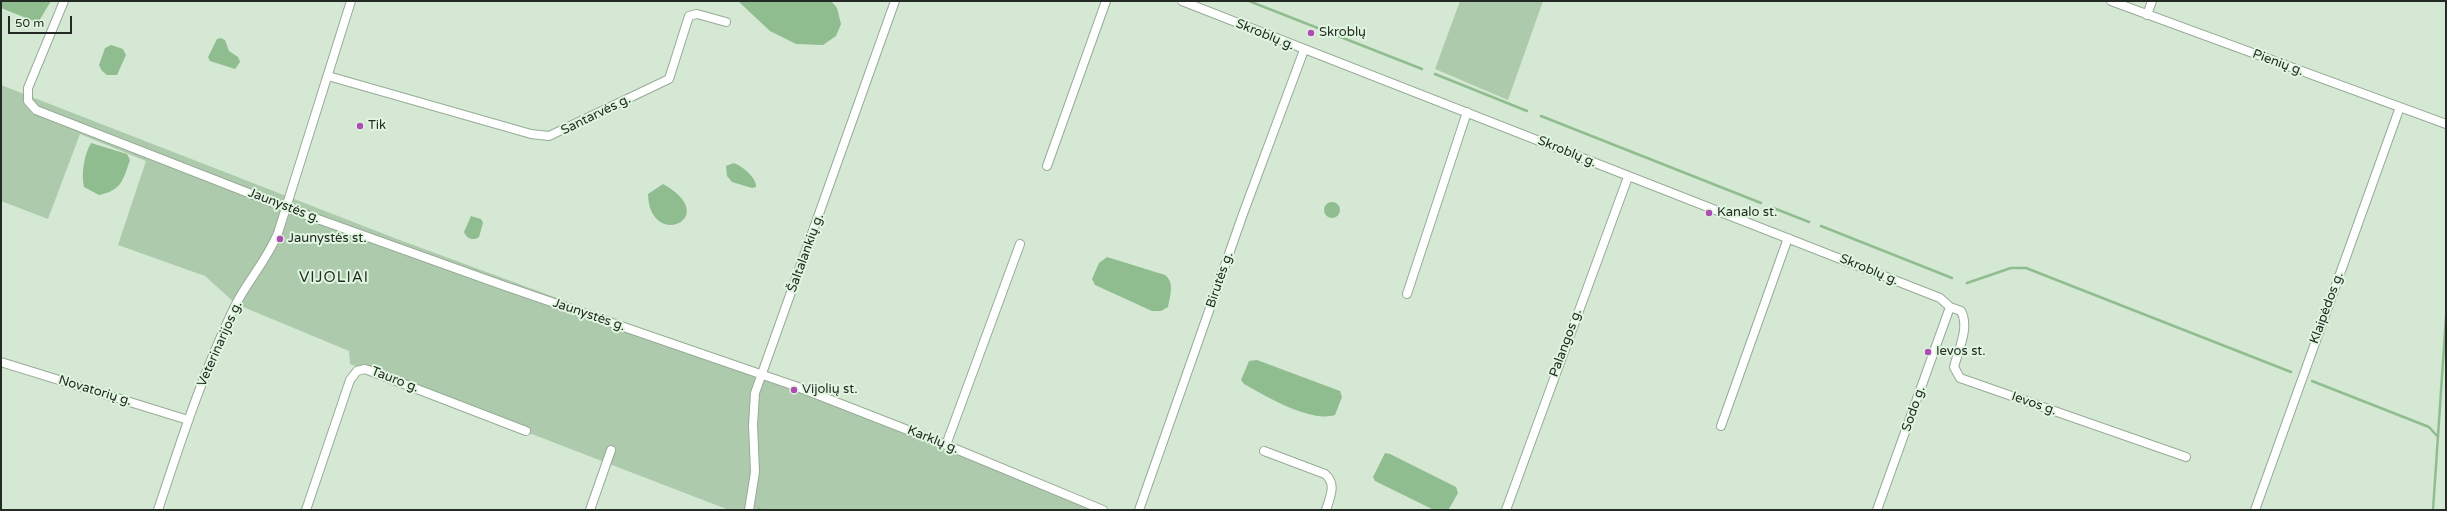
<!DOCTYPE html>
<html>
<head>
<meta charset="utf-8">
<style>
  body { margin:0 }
  #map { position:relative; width:2447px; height:511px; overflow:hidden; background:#d4e8d3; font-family:"Varela Round",sans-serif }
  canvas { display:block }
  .frame { position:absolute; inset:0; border:2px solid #242b24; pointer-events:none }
  .scale { position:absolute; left:8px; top:16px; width:64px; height:18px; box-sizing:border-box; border:2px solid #242b24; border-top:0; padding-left:5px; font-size:12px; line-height:14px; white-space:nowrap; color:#242b24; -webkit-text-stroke:3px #e1f6e0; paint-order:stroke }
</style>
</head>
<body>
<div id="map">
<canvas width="2447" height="511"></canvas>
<div class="frame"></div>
<div class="scale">50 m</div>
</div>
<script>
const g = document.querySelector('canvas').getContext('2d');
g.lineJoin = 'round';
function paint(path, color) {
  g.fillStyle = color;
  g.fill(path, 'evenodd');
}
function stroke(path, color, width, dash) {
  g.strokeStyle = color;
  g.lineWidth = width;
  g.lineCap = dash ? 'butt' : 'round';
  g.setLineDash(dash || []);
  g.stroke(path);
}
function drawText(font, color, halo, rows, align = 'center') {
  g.font = font + ' "Varela Round",sans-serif';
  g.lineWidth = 4;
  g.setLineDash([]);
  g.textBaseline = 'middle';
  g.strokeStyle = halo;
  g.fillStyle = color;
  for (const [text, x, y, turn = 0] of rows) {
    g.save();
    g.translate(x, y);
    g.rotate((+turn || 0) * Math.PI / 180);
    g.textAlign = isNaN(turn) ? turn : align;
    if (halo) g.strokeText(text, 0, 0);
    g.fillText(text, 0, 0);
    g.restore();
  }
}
paint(new Path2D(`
  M1460 1H1543L1508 100 1435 69Z
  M1 85 397 239 733 363 1103 510H729L350 364 349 351 236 304 205 276 118 245 146 161 80 134 48 219 1 201Z`), '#adcbac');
paint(new Path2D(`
  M1 1H51L39 21 36 22 1 8Z
  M738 1H831L837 8 841 24 836 36 823 45 796 44 770 31Z
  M221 38 225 40 229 51 238 57 240 62 235 69 210 61 208 57 217 39Z
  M111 45 123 49 126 55 117 75H107L102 71 99 65 105 48Z
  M91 143 127 154 130 160C123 180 122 190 99 195L84 187C81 174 84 155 91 143Z
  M734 163C742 166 757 178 756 187L752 188 732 182 727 176 726 166Z
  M663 184C724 218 649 251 648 194Z
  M1324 210a8 8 0 1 1 16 0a8 8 0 1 1-16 0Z
  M471 216 481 219 483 223 479 237C473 241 467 239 464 232Z
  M1107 257 1165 275C1175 283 1170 296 1168 307L1161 311H1152L1095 285 1092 279 1099 263Z
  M1257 360 1340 391 1342 397 1335 415C1310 423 1266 396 1244 384L1241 380 1249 361Z
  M1385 453 1390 454 1456 487 1458 493C1456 496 1450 508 1448 510H1434L1375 481 1373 477Z`), '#90bd8f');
stroke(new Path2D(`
  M1249 1 1422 69
  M1435 74 1527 111
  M1541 116 1761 203
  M1771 207 1809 222
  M1821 226 1952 278
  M1967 283 2011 268H2026L2291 372
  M2312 381 2429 427 2438 437
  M759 509 761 510
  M2433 510 2446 317`), '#90bd8f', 2.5);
const minor = new Path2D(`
  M64 1 28 88V101L36 110 287 208 502 285 795 386 946 445 1103 510
  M1182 1 1940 298 1950 307 1961 311C1970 327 1958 351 1954 367L1960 378 2186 457
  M2111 1 2446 124
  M2147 15 2152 1
  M328 76 531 134 549 136 669 79 689 16 697 14 726 22
  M1047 166 1106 1
  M1407 294 1467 112
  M1 362 188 420
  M1721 426 1788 238
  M946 445 1020 244
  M1264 451 1325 474C1337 484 1330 497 1326 510
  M158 510C181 441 203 372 235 306 248 280 267 260 278 233L351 1
  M306 510 350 380 357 371 365 369 526 431
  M590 510 611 450
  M749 510 755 472 753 425 755 393 895 1
  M1139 510 1243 214 1304 50
  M1506 510 1628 177
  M1877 510 1950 307
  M2255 510 2400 107`);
stroke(minor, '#97ab97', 10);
stroke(minor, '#fff', 8);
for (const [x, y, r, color] of [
  [1311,33,4,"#ad4cb5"],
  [360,126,4,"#ad4cb5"],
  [1709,213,4,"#ad4cb5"],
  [280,239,4,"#ad4cb5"],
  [1928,352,4,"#ad4cb5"],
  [794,390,4,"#ad4cb5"]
]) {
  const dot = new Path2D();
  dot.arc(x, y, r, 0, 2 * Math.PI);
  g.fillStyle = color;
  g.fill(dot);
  stroke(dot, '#e1f6e0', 1.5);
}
drawText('13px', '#242b24', '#e1f6e0', [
  ["Skroblų",1319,33],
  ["Tik",368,126],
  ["Kanalo st.",1717,213],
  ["Jaunystės st.",288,239],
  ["Ievos st.",1936,352],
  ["Vijolių st.",802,390]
], 'left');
drawText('13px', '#242b24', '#e1f6e0', [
  ["Skroblų g.",1265,35,22],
  ["Pienių g.",2278,63,20],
  ["Santarvės g.",596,115,-26],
  ["Skroblų g.",1567,152,22],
  ["Jaunystės g.",284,206,21],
  ["Šaltalankių g.",806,253,-70],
  ["Skroblų g.",1869,270,22],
  ["Birutės g.",1220,280,-71],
  ["Klaipėdos g.",2327,308,-70],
  ["Jaunystės g.",589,315,19],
  ["Palangos g.",1566,343,-70],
  ["Veterinarijos g.",220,344,-66],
  ["Tauro g.",395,380,21],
  ["Novatorių g.",95,391,17],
  ["Ievos g.",2034,404,19],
  ["Sodo g.",1914,409,-71],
  ["Karklų g.",933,440,22]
]);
g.letterSpacing = '1px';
drawText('15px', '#242b24', '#e1f6e0', [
  ["VIJOLIAI",334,278]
]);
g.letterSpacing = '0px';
</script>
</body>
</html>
